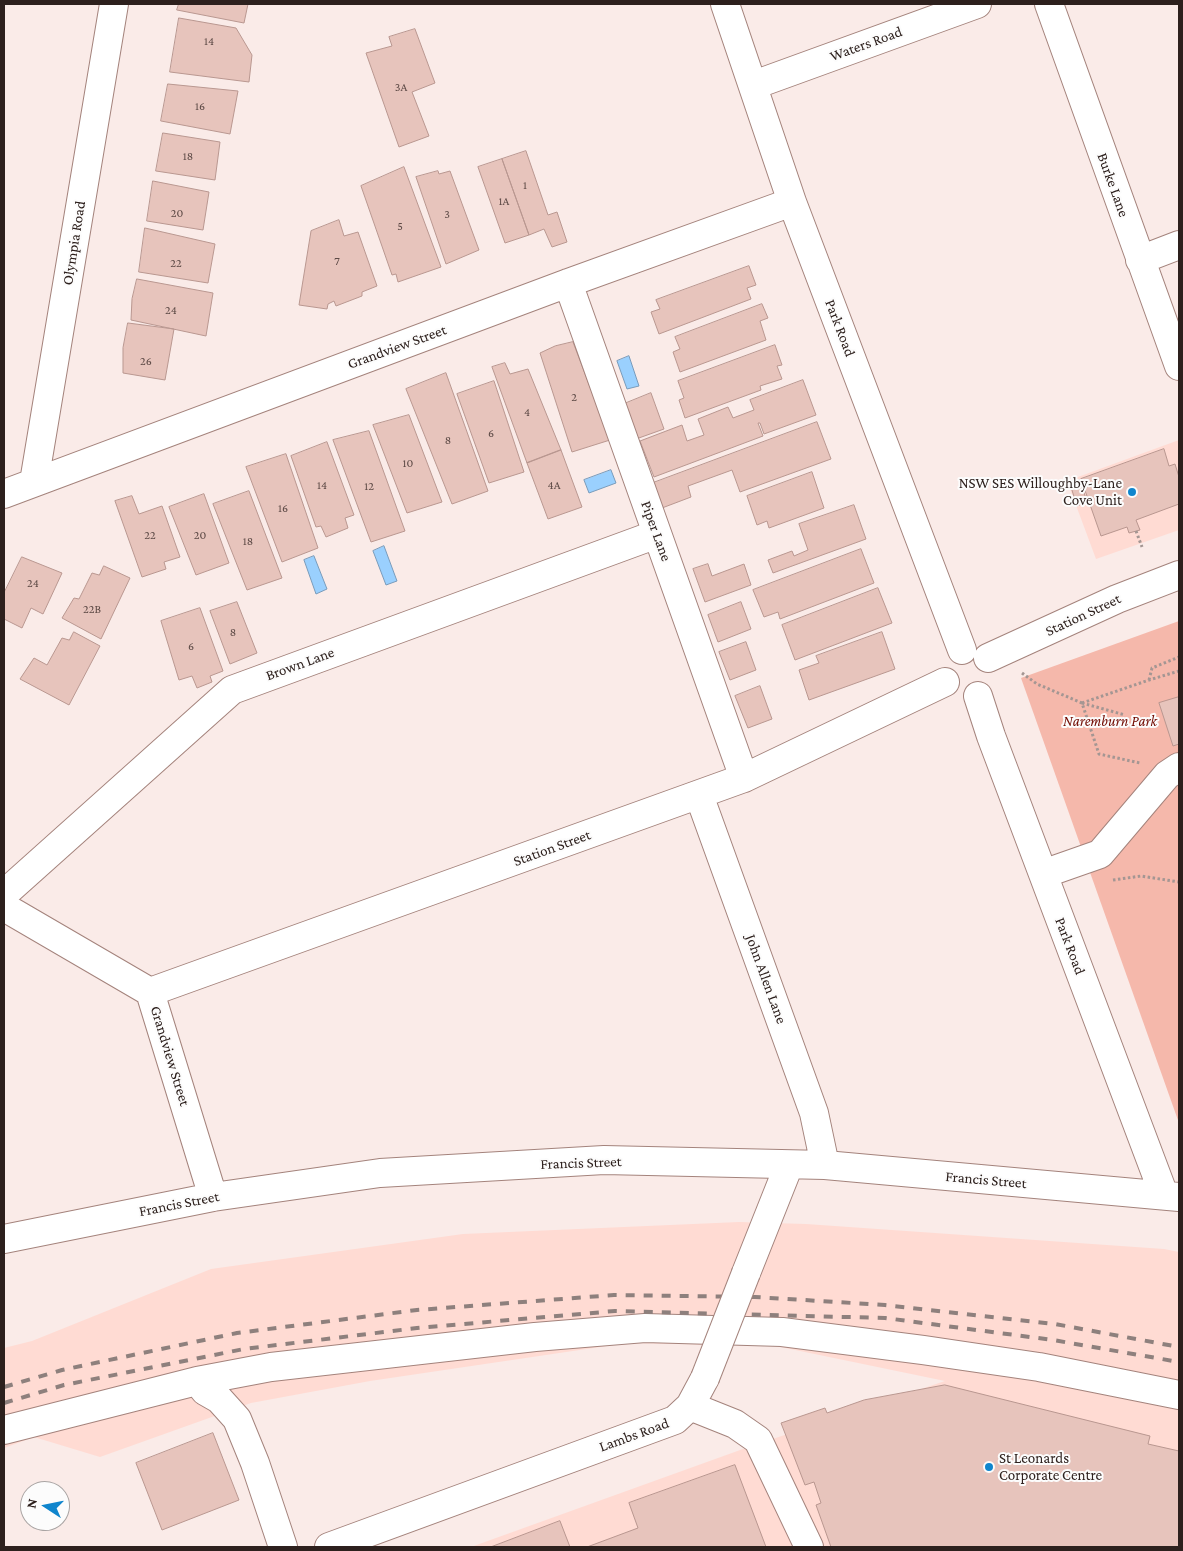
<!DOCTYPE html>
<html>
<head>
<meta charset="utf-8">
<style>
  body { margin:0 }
  #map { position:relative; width:1183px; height:1551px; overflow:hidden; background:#faebe8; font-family:"Crimson Pro",serif }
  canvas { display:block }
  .frame { position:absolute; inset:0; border:5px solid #2d201d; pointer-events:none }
  .north { position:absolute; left:20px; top:1481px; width:50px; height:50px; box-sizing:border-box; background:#fcfcfc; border:1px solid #a9a4a3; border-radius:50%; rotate:281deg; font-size:14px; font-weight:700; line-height:20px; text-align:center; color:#2d201d }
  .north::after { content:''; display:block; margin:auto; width:18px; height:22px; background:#0f85cd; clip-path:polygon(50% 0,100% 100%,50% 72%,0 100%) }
</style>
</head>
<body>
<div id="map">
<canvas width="1183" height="1551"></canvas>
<div class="frame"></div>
<div class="north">N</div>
</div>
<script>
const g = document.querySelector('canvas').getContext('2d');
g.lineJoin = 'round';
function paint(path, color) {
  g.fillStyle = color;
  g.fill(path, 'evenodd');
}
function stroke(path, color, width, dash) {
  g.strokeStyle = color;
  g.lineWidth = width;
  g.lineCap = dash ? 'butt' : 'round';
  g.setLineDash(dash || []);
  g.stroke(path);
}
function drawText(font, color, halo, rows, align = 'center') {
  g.font = font + ' "Crimson Pro",serif';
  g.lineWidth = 4;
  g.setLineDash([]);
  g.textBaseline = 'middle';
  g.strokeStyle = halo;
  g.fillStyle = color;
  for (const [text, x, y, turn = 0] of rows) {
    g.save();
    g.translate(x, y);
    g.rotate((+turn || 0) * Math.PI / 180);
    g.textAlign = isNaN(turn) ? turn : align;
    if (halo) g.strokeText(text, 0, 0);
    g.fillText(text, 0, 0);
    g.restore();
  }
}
paint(new Path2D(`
  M1179 440V530L1096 559 1067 481Z
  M739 1222 806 1224 1164 1249 1179 1252V1547H471L743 1449 945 1381 776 1346 627 1343 370 1381 251 1403 100 1457 34 1437 4 1448V1348L32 1341 211 1269 463 1234Z`), '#ffdbd3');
paint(new Path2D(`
  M1179 621V1123L1021 678Z`), '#f5b8ab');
const water = new Path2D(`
  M629 356 639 386 627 389 617 361Z
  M611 470 616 483 589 493 584 480Z
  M384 546 397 581 386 585 373 551Z
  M314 556 327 589 316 594 304 560Z`);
paint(water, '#9ad0fe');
stroke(water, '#799bba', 1);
const building = new Path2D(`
  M179 4H248L244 23 177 10Z
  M179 18 236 28 252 55 249 82 170 72Z
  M415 29 435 83 412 92 429 136 399 147 366 53 392 46 389 37Z
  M168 84 238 91 230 134 161 121Z
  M163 133 220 142 215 180 156 171Z
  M526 151 548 215 557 212 567 242 552 247 544 229 529 235 502 159Z
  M502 159 529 235 505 243 478 167Z
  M404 167 441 267 398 282 396 274 392 275 361 186Z
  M438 171 439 174 450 171 479 250 446 264 416 177Z
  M153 181 209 192 203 230 147 221Z
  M339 220 344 236 358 232 377 286 362 292V296L336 306 334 301 328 304 327 309 299 305 311 231Z
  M145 228 215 244 208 283 139 272Z
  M749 266 756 285 747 288 751 299 659 334 651 312 660 309 656 300Z
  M137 279 213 293 206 336 131 320 132 299Z
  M762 304 768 318 760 321 766 340 680 372 673 352 680 349 675 337Z
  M128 323 174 329 165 380 123 373V348Z
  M573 342 610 440 572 452 540 353 555 346Z
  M775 345 782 365 777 366 782 379 760 386 761 390 685 418 679 400 684 398 678 381Z
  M505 363 510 374 528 369 561 450 527 463 492 367Z
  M446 373 488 491 452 504 406 389Z
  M803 380 816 415 764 434 760 423H758L763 436 654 477 640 441 682 425 687 441 704 435 698 419 728 407 733 418 754 410 750 400Z
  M494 381 524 472 489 483 457 394Z
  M651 393 664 429 636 439 624 404Z
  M409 415 442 502 407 513 373 425Z
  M817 422 831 459 740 492 732 470 688 486 691 497 662 508 653 483Z
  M369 431 405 531 371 542 333 440Z
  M327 442 354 515 345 518 348 528 326 537 321 526 316 527 291 456Z
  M1164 449 1169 466 1175 464 1179 477V504L1136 520 1140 530 1129 533 1127 527 1101 536 1081 479Z
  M561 450 582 507 548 519 527 463Z
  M286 454 318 548 282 562 246 467Z
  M812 472 824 508 769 528 767 521 757 525 747 496Z
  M1080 480 1087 502 1077 506 1070 484Z
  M249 491 282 578 247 590 213 504Z
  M204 494 229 563 196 575 169 507Z
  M132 496 139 514 162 506 180 557 164 562 166 569 142 577 115 501Z
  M854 505 866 539 773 573 768 560 792 551 794 556 808 550 799 524Z
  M861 549 874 583 780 619 778 612 764 617 753 590Z
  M22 557 62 573 43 614 31 608 22 628 4 619V593Z
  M708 564 712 576 744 564 751 585 705 602 693 569Z
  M104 566 130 578 101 639 62 618 74 598 79 599 92 573 99 575Z
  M878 588 892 623 795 660 782 625Z
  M237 602 257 653 230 664 210 611Z
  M741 602 751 629 718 642 708 615Z
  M200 608 223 671 210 676 212 682 197 688 192 676 179 680 161 621Z
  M74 632 100 646 69 705 20 679 34 658 47 665 62 638 69 640Z
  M882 632 895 669 809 700 799 670 819 663 816 656Z
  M746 642 756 670 730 680 719 652Z
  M760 686 772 719 748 728 735 696Z
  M1179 697V744L1173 746 1159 703Z
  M945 1385 1150 1436 1148 1444 1179 1451V1547H831L816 1505 821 1503 814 1482 805 1485 781 1423 825 1408 827 1413 864 1400Z
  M213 1433 239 1500 162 1530 136 1463Z
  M735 1465 766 1547H587L638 1528 629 1503Z
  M560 1521 570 1547H491Z`);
paint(building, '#e7c4bc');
stroke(building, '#b99790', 1);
const minor = new Path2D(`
  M725 4 792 202 962 650
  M1049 4 1179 366
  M754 85 977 4
  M1140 260 1179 245
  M568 283 744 778
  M34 482 114 4
  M4 494 568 283 792 202
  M988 658 1117 599 1179 575
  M978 696 991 736 1164 1195
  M699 795 814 1113 825 1165
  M1043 874 1100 854 1167 775 1179 767
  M4 894 232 690 657 534
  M4 907 150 992 213 1197
  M150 992 744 778 945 682
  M4 1239 213 1197 380 1173 604 1160 825 1165 1179 1197
  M746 1273 789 1165
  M197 1381 205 1391 219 1399 237 1419 255 1463 283 1547
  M690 1406 735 1424 758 1440 809 1547
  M4 1430 197 1381 271 1367 535 1337 645 1328 782 1332 923 1350 1039 1367 1179 1395
  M329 1547 675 1420 690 1406 705 1378`);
stroke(minor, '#a4837c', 30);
stroke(new Path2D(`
  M1136 531 1142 547
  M1022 673 1037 684 1082 703 1099 754 1140 763
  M1149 680 1152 668 1179 657
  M1082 703 1149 680 1179 671
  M1082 703 1125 715
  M1113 880 1141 876 1179 882`), '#a49693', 3, [2.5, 2.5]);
stroke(minor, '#fff', 28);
stroke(new Path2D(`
  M4 1387 62 1370 237 1333 417 1310 614 1295 755 1297 885 1305 1055 1324 1179 1347
  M4 1403 64 1385 244 1349 417 1328 615 1311 885 1318 1053 1340 1179 1362`), '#8e807d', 4, [9, 9]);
const minorBridge = new Path2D(`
  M705 1378 746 1273`);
stroke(minorBridge, '#a4837c', 30, []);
stroke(minorBridge, '#fff', 28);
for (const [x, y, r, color] of [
  [1132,492,5,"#0f85cd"],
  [989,1467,5,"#0f85cd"]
]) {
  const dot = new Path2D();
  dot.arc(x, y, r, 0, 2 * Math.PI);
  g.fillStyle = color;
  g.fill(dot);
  stroke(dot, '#fcfcfc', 2);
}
drawText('12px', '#5c4945', null, [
  ["14",209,41],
  ["3A",401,87],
  ["16",200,106],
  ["18",188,156],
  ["1",525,185],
  ["1A",504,201],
  ["20",177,213],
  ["3",447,214],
  ["5",400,226],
  ["7",337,261],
  ["22",176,263],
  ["24",171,310],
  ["26",146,361],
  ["2",574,397],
  ["4",527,412],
  ["6",491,433],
  ["8",448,440],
  ["10",408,463],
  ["14",322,485],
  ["4A",554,485],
  ["12",369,486],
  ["16",283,508],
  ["22",150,535],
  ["20",200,535],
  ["18",248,541],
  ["24",33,583],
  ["22B",92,609],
  ["8",233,632],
  ["6",191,646]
]);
drawText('15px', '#2d201d', '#fcfcfc', [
  ["Waters Road",866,44,-20],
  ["Burke Lane",1113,185,70],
  ["Olympia Road",74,243,-81],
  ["Park Road",840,328,69],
  ["Grandview Street",397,347,-20],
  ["Piper Lane",656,531,70],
  ["Station Street",1083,615,-25],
  ["Brown Lane",300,664,-20],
  ["Station Street",552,848,-20],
  ["Park Road",1070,946,69],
  ["John Allen Lane",766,979,70],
  ["Grandview Street",170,1056,73],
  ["Francis Street",581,1163,-2],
  ["Francis Street",986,1180,5],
  ["Francis Street",179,1204,-11],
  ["Lambs Road",634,1435,-20]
]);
drawText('15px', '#2d201d', '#fcfcfc', [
  ["NSW SES Willoughby-Lane",1122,483],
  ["Cove Unit",1122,500],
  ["St Leonards",999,1458,"left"],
  ["Corporate Centre",999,1475,"left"]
], 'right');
drawText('italic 15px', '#710a00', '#fcfcfc', [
  ["Naremburn Park",1110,721]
]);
</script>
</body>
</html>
